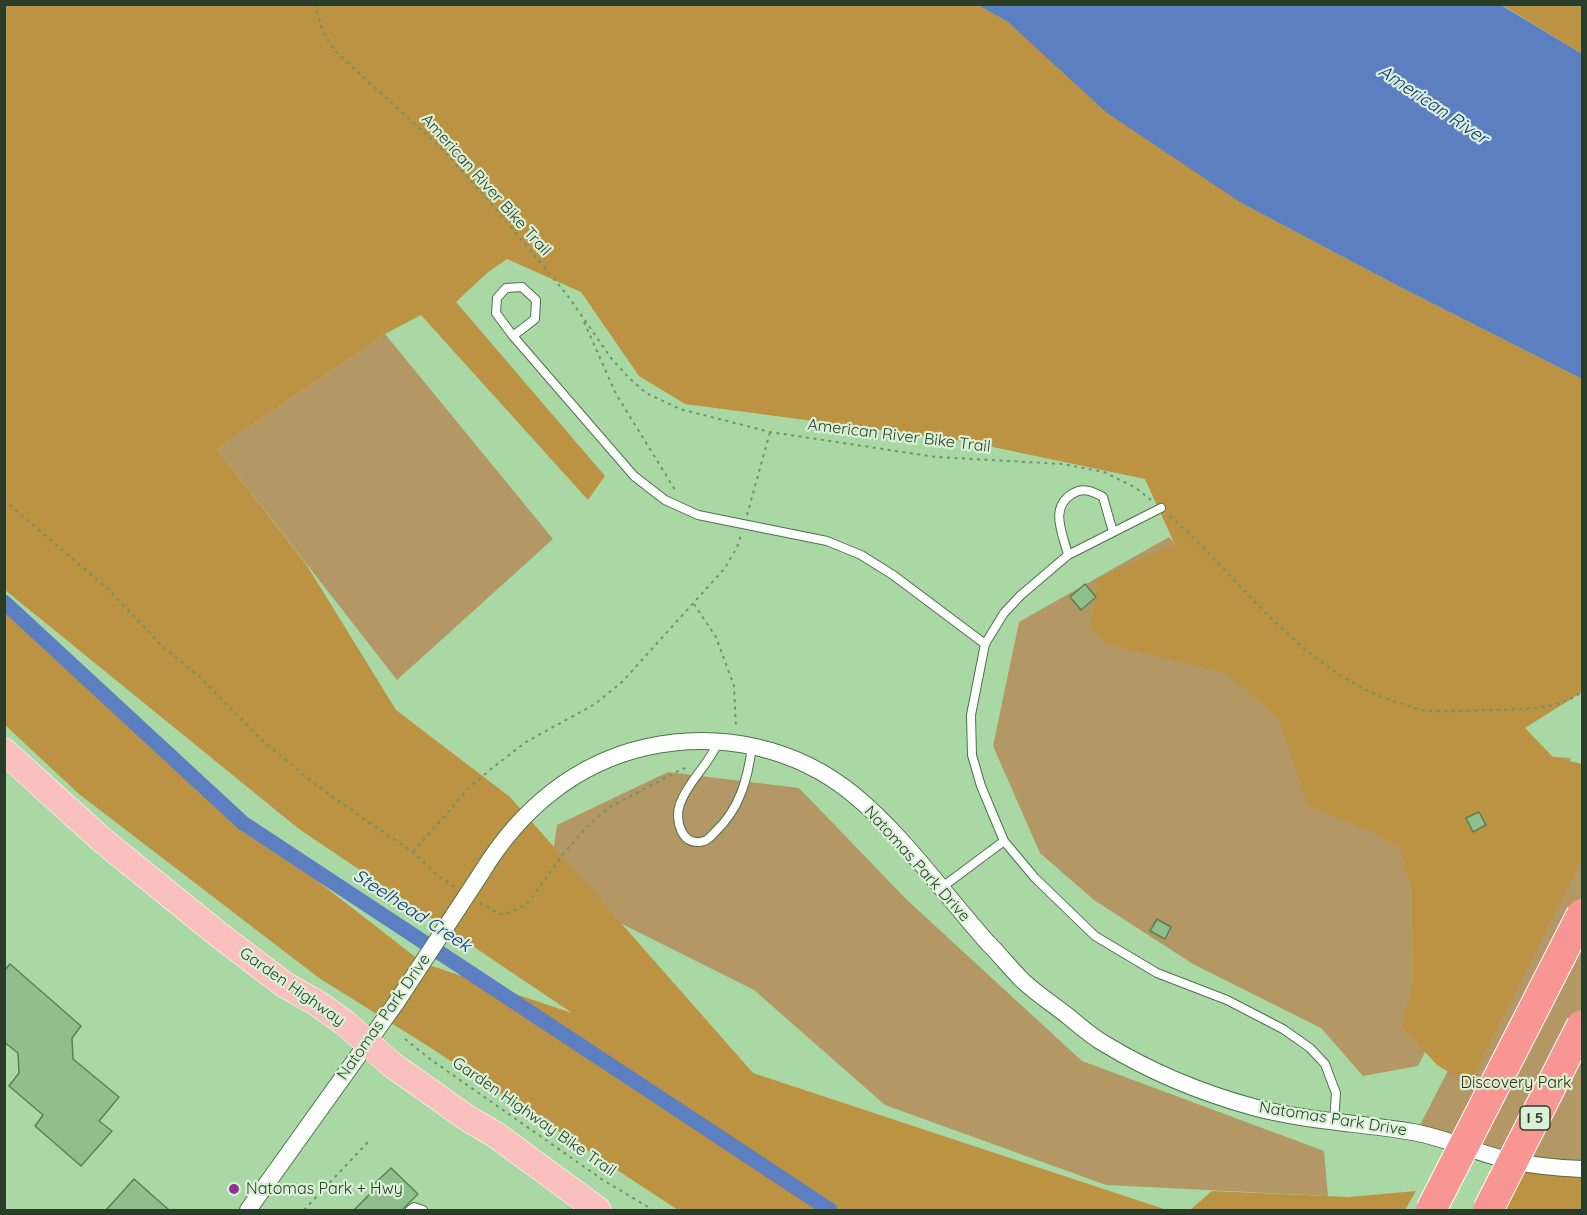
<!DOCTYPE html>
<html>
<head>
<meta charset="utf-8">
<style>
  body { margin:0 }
  #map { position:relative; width:1587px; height:1215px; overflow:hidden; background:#a9d8a4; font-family:Quicksand,sans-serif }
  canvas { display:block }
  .frame { position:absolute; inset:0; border:6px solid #2a3d28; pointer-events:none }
</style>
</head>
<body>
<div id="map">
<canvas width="1587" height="1215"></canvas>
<div class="frame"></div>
</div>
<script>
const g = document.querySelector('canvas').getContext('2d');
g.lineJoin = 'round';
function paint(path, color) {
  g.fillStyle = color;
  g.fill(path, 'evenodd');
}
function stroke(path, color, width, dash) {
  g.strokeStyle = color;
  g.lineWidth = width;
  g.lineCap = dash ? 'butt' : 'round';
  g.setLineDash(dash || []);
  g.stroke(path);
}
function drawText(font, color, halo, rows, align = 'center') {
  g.font = font + ' Quicksand,sans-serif';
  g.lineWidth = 4.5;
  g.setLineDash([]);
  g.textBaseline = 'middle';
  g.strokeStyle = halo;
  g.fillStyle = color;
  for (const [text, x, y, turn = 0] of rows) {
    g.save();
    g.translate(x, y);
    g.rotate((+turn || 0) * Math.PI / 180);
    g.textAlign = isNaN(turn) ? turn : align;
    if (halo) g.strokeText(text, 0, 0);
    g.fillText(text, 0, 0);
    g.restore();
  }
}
paint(new Path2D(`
  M385 334 553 539 397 680 217 449Z
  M1169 537 1262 645 1382 744 1571 758 1418 1066 1363 1076 1321 1028 1193 964 1094 900 1040 853 993 746 1019 622Z
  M668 772 799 788 907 900 1082 1061 1324 1151 1328 1196 1106 1185 885 1105 754 990 548 887 557 825Z
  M1582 808V1167L1416 1133Z`), '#b39865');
paint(new Path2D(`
  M5 5H978L1008 22 1243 204 1402 288 1582 379V692L1525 728 1553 757 1582 764V859L1469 1084 1437 1065 1402 1027 1413 980 1412 892 1400 848 1376 834 1308 805 1278 718 1226 673 1108 644 1090 628 1098 578 1175 545 1145 479 964 441 685 404 639 376 581 292 507 259 487 273 456 302 605 476 588 500 421 315 385 334 217 449 306 564 396 710 510 797 753 1073 1167 1210H678L431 1048 319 978 79 794 5 725 4 606 243 823 423 963 572 1013 299 829 5 590Z
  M1502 5H1582V54Z
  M1523 1168 1582 1177V1210H1505Z
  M1212 1191 1349 1197 1416 1191 1405 1210H1190Z`), '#bc9342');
paint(new Path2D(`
  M978 5H1501L1582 54V379L1402 288 1243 204 1107 113 1008 22Z`), '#5c7fc1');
stroke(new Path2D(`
  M4 602 243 823 830 1210`), '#5c7fc1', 15);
const building = new Path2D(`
  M1085 584 1096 597 1081 610 1070 597Z
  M1479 812 1486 825 1473 832 1466 818Z
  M1157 919 1171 927 1165 939 1150 931Z
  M10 964 81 1026 72 1038 73 1059 119 1097 99 1121 112 1131 81 1166 35 1126 43 1115 9 1086 19 1073 18 1053 4 1042V971Z
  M391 1168 418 1194 402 1210H354L375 1189 372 1186Z
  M134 1179 169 1210H106Z`);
paint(building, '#90be8c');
stroke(building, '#578353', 1.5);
const service = new Path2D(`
  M513 336 535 319 536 300 522 287 506 288 497 298 496 313 513 336 634 476 665 500 698 515 827 541 861 555 893 575 985 644
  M1161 508 1068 555 1021 595 1004 613 985 644 971 715 972 755 981 786 1004 841 1035 878 1095 936 1157 973 1227 1000 1283 1029 1310 1048 1325 1064 1334 1088 1336 1093 1334 1122
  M1068 555C1063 534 1049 508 1072 494 1083 487 1092 491 1103 497L1113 532
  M718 742C709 765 688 781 680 804 674 820 682 848 704 841 708 840 712 835 715 832 740 809 748 778 752 746
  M941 888 1004 841
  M410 1210 414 1207 423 1210`);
const minor = new Path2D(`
  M482 872C520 810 575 763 647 747 719 731 796 747 854 795 905 837 944 894 988 943 1000 955 1011 969 1023 981 1037 994 1054 1005 1069 1017 1080 1026 1092 1037 1105 1044 1151 1072 1202 1093 1253 1107 1305 1121 1360 1123 1413 1132 1447 1138 1478 1154 1512 1161 1535 1166 1559 1168 1582 1169
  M248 1210 396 1003`);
const primary = new Path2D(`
  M4 751 102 840 219 935 285 985 317 1003 345 1023 391 1064 467 1118 496 1135 598 1210`);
stroke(service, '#4a7547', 10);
stroke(minor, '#4a7547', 18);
stroke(primary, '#fff', 27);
stroke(new Path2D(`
  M314 4 325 36 336 52 442 149 489 201 568 296 611 358 629 378 646 393 680 409 770 432 936 457 1063 464 1104 472 1136 488 1151 500
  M584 322 616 394 677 493
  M4 500 109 590 162 646 200 677 264 742 316 785 371 824 413 852 438 876 455 887
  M747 515 770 432
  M1170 516C1242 580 1300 670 1396 702 1404 704 1413 708 1422 710 1444 713 1468 710 1490 710 1522 709 1555 711 1582 692
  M694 604 716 637 734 686 736 729
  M413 852 468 789 491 769 526 742 595 704 623 681 725 568 737 547 741 535
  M480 903 499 914H506L527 904 565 852 587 827 608 808 682 769 687 768
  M405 1039 430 1059 603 1180 653 1210
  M304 1210 368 1142`), '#70936d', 2, [3, 4.5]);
stroke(service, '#fff', 8);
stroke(minor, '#fff', 16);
stroke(primary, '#fac0be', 26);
const minorBridge = new Path2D(`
  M396 1003 482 872`);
const motorwayBridge = new Path2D(`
  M1431 1210 1582 914
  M1488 1210 1582 1025`);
stroke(minorBridge, '#4a7547', 18, []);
stroke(motorwayBridge, '#fff', 32, []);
stroke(minorBridge, '#fff', 16);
stroke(motorwayBridge, '#f79692', 30);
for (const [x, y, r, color] of [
  [234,1189,6,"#8e319b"]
]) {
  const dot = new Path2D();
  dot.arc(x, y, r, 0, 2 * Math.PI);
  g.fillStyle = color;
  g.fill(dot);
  stroke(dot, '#daf1d7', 2);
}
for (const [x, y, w] of [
  [1535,1118,30]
]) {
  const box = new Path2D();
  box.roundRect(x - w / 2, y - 12, w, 24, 4.5);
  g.fillStyle = '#daf1d7';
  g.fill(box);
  stroke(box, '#2a3d28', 1.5);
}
drawText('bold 15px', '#2a3d28', null, [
  ["I 5",1535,1118]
]);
drawText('16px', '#2a3d28', '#daf1d7', [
  ["American River Bike Trail",486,185,48],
  ["American River Bike Trail",899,436,7],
  ["Natomas Park Drive",917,864,48],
  ["Garden Highway",292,987,35],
  ["Natomas Park Drive",384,1017,-55],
  ["Garden Highway Bike Trail",534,1117,35],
  ["Natomas Park Drive",1333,1119,9]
]);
drawText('16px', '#3a2a05', '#daf1d7', [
  ["Discovery Park",1516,1083]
]);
drawText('16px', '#2a3d28', '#daf1d7', [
  ["Natomas Park + Hwy",246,1189]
], 'left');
drawText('italic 18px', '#0f3483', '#daf1d7', [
  ["American River",1433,105,34],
  ["Steelhead Creek",412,911,33]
]);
</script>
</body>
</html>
